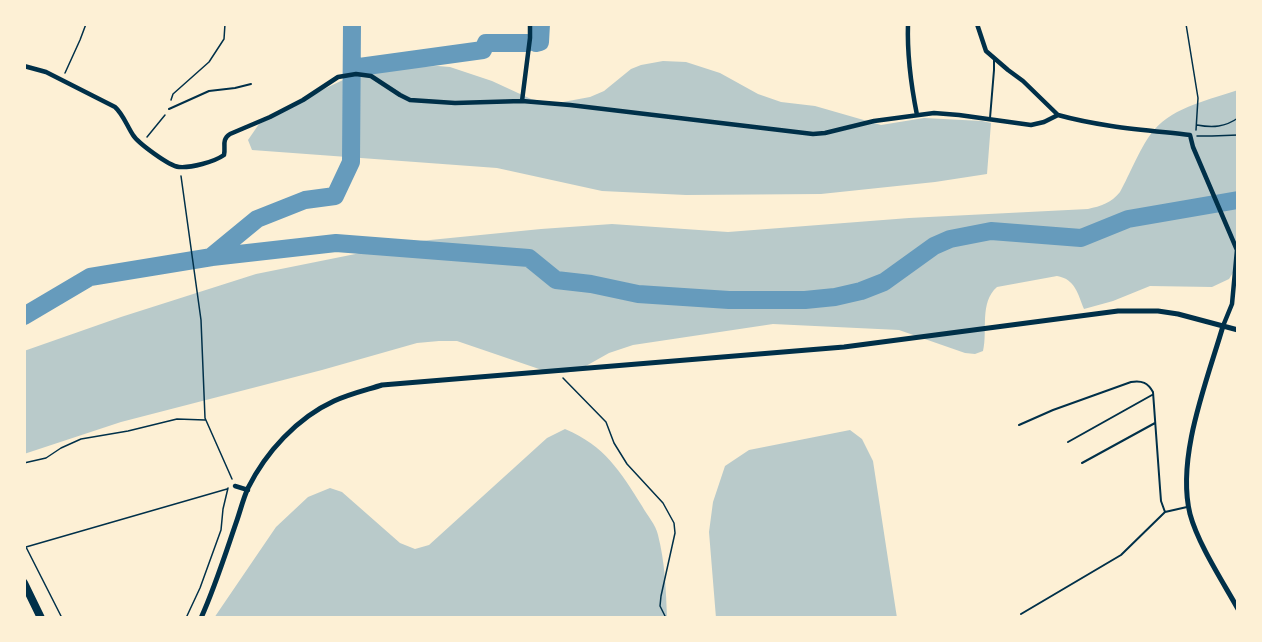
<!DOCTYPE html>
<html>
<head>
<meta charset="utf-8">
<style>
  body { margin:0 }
  #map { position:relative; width:1262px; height:642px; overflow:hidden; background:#fdf0d5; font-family:"Archivo Narrow",sans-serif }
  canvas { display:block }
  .frame { position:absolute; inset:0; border:26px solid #fdf0d5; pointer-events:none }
</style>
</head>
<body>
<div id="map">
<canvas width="1262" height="642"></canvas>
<div class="frame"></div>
</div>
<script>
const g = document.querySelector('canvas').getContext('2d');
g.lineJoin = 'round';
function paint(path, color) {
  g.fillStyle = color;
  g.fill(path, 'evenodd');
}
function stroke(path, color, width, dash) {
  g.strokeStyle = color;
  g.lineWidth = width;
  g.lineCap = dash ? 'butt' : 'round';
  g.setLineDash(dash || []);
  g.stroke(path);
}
paint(new Path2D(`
  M663 61 686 62 720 73 758 94 781 102 815 106 881 125 924 118 982 121 991 123 987 174 935 182 821 194 686 195 602 191 497 168 252 150 248 140 259 124 291 108 324 89 360 72 410 67 438 66 450 67 492 81 531 99 548 102H563L590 97 604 91 631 69 641 65Z
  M1238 90V265L1229 279 1212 287 1150 286 1113 301 1084 309C1078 294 1075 279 1057 276L997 287C979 303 988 330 983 351L975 354 965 353 899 330 773 324 633 345 609 353 577 371 563 373 542 370 457 341H439L417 343 322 370 121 422 24 454V351L121 317 256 274 420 241 541 229 612 224 728 232 909 218 1088 209C1101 206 1111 203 1120 192 1130 174 1141 145 1154 130 1175 106 1210 100 1238 90Z
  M565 429C605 446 620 471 642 506 647 515 656 525 658 535 665 562 666 590 667 618H214L276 527 308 497 330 488 342 492 400 543 415 549 429 545 547 438Z
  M850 430 862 439 873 461 897 618H716L709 532 713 502 725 466 749 450Z`), '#b9caca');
stroke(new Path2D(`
  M536 43 540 42 541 24
  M352 68 483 50 486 43H527
  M212 256 257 219 305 200 335 196 351 162 352 24
  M24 316 90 277 212 257 336 243 529 258 556 280 591 284 638 294 729 300H805L835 297 861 291 884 282 934 246 950 239 991 231 1081 238 1128 219 1238 200`), '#669bbc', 18);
stroke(new Path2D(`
  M1186 24 1198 98 1196 130
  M65 73 80 40 86 24
  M171 100 173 94 209 62 224 39 225 24
  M1197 125C1213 128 1225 127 1238 118
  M1197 136H1212L1238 135
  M147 137 165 115
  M181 176 201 320 205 418 232 479
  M563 378 606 422 614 443 627 464 663 503 674 523 675 533 661 596 660 606 666 618
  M24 463 46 458 61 448 81 439 128 431 177 419 205 420
  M26 547 62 618
  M24 548 26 547 227 489
  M186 618 200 588 221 530 223 509 228 488`), '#003049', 1.5);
stroke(new Path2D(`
  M169 109 209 91 235 88 251 84
  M990 118 994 70V60
  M1019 425 1053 410 1131 382C1142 380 1148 383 1153 392L1160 488 1161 501 1165 512
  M1068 442 1152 395
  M1082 463 1155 423
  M1021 614 1121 555 1165 512 1187 507`), '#003049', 2);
stroke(new Path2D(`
  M908 24C907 54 911 85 917 115
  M977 24 986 51 1008 70 1023 81 1058 115
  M24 66 46 72 115 107C123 114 127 126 133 135 138 143 169 166 179 167 191 168 214 162 224 155 226 146 221 140 230 134L270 117 303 100 338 77 356 74 371 76 400 95 410 100 455 103 522 101 570 105 813 134 825 133 874 121 934 113 959 115 1031 125 1044 122 1058 115C1101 127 1146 130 1190 135L1193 147 1237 250 1232 304 1223 326
  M522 101 530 38V24
  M235 486 248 490`), '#003049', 4.5);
stroke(new Path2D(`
  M1223 326C1207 381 1176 457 1190 514 1198 544 1223 582 1238 609
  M201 618C215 587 225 555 236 523 240 512 243 499 248 488 266 452 297 418 334 401 349 394 366 390 382 385L844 347 1118 311H1158L1178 314 1238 330`), '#003049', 5);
stroke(new Path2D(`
  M24 583 41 618`), '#003049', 8);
</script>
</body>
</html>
